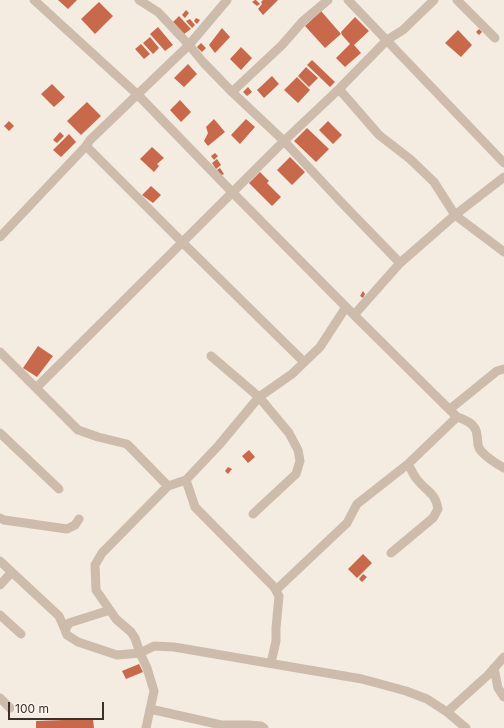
<!DOCTYPE html>
<html>
<head>
<meta charset="utf-8">
<style>
  body { margin:0 }
  #map { position:relative; width:504px; height:728px; overflow:hidden; background:#f4ebe1; font-family:Inter,sans-serif }
  canvas { display:block }
  .scale { position:absolute; left:8px; top:702px; width:96px; height:18px; box-sizing:border-box; border:2px solid #3b302b; border-top:0; padding-left:5px; font-size:12px; line-height:14px; white-space:nowrap; color:#3b302b; -webkit-text-stroke:3px #fbf5ee; paint-order:stroke }
</style>
</head>
<body>
<div id="map">
<canvas width="504" height="728"></canvas>
<div class="scale">100 m</div>
</div>
<script>
const g = document.querySelector('canvas').getContext('2d');
g.lineJoin = 'round';
function paint(path, color) {
  g.fillStyle = color;
  g.fill(path, 'evenodd');
}
function stroke(path, color, width, dash) {
  g.strokeStyle = color;
  g.lineWidth = width;
  g.lineCap = dash ? 'butt' : 'round';
  g.setLineDash(dash || []);
  g.stroke(path);
}
paint(new Path2D(`
  M58 0H77L68 9Z
  M255 0H256L260 4 257 6 252 2Z
  M263 0H278L263 15 258 9 262 4 261 2Z
  M99 2 113 16 95 34 81 19Z
  M186 10 189 13 185 18 182 15Z
  M321 11 341 34 325 48 305 26Z
  M179 16 191 29 184 34 173 22Z
  M355 17 369 31 354 45 361 53 345 67 336 58 350 44 342 35 341 32Z
  M196 18 200 20 197 24 194 21Z
  M190 19 195 25 192 28 186 21Z
  M158 27 173 45 165 51 150 34Z
  M222 28 230 37 215 53 209 45Z
  M479 29 482 32 479 35 476 32Z
  M458 30 472 45 461 57 445 43Z
  M150 37 159 48 153 54 143 43Z
  M201 43 206 48 202 52 197 47Z
  M141 44 150 54 144 59 135 49Z
  M241 47 252 58 241 70 230 59Z
  M312 60 335 82 330 87 307 65Z
  M188 64 197 74 184 87 174 78Z
  M306 67 318 78 309 87 298 76Z
  M272 76 279 84 264 98 257 90Z
  M297 77 310 90 298 103 284 90Z
  M52 84 65 97 54 107 41 94Z
  M248 87 252 92 247 96 243 92Z
  M180 100 191 112 181 122 170 110Z
  M87 102 101 116 81 135 67 121Z
  M214 119 225 132 208 146 204 141 208 133 206 127Z
  M246 119 255 127 240 144 231 135Z
  M9 121 14 126 9 131 4 126Z
  M328 121 342 135 333 144 319 130Z
  M307 128 329 149 316 162 294 141Z
  M60 132 64 136 57 143 53 140Z
  M69 134 76 142 61 157 53 150Z
  M152 147 164 158 157 164 159 166 154 172 140 159Z
  M215 153 218 156 214 160 211 156Z
  M290 157 305 172 292 185 277 170Z
  M217 159 221 165 216 169 212 163Z
  M220 168 224 174 220 176 217 170Z
  M260 172 269 181 267 183 281 197 272 206 249 183Z
  M151 186 161 195 153 203 142 195Z
  M363 291 365 294 363 298 360 296Z
  M38 346 53 356 37 377 23 368Z
  M249 450 255 457 248 463 242 456Z
  M228 467 232 469 228 474 225 471Z
  M363 554 372 563 357 578 348 569Z
  M363 574 367 577 362 582 359 579Z
  M139 664 143 672 126 679 122 671Z
  M93 719 94 728H36V721Z`), '#c8694b');
stroke(new Path2D(`
  M34 0 138 95 232 192 346 307 457 417C466 420 476 424 477 435 478 440 477 443 479 448 483 455 497 464 504 468
  M139 0 158 12 189 45 227 0
  M348 0 504 163
  M457 0 495 38
  M339 89 379 135 410 159 434 182 455 215 504 252
  M232 92 282 45 303 21 328 0
  M86 146 182 242 304 362
  M0 237 86 146 90 140 189 45 203 62 232 92 284 141 341 202 400 263 455 215 504 177
  M354 315 400 263
  M0 352 78 430 98 437 127 444 168 486 186 480 219 445 259 397 292 374 320 347 346 307
  M211 356 259 397 289 433 298 450 300 461 296 474 253 514
  M36 388 284 141 339 89 387 40 403 30 434 0
  M450 409 497 371 504 369
  M0 433 59 489
  M186 480 195 507 274 587 279 596 276 628V641L271 663
  M0 518 4 520 67 529 75 525 79 519
  M391 553 433 518 438 509C435 491 425 491 416 478 413 474 411 469 408 464
  M0 561 59 616 65 630
  M0 585 11 573
  M276 590 347 523 357 504 408 464 457 417
  M110 610 69 623 65 630 67 635 78 642 117 655 140 653 154 646 174 647 362 679 406 691 427 699 447 712 466 728
  M0 615 21 634
  M494 668 498 688 504 697
  M0 698 10 708
  M150 709 221 725H249L261 726 264 728
  M447 712 488 675 504 657
  M146 728 154 691 147 668 140 653 135 638 131 632 116 619 96 590 95 565 102 553 168 486`), '#cdbbac', 9);
</script>
</body>
</html>
